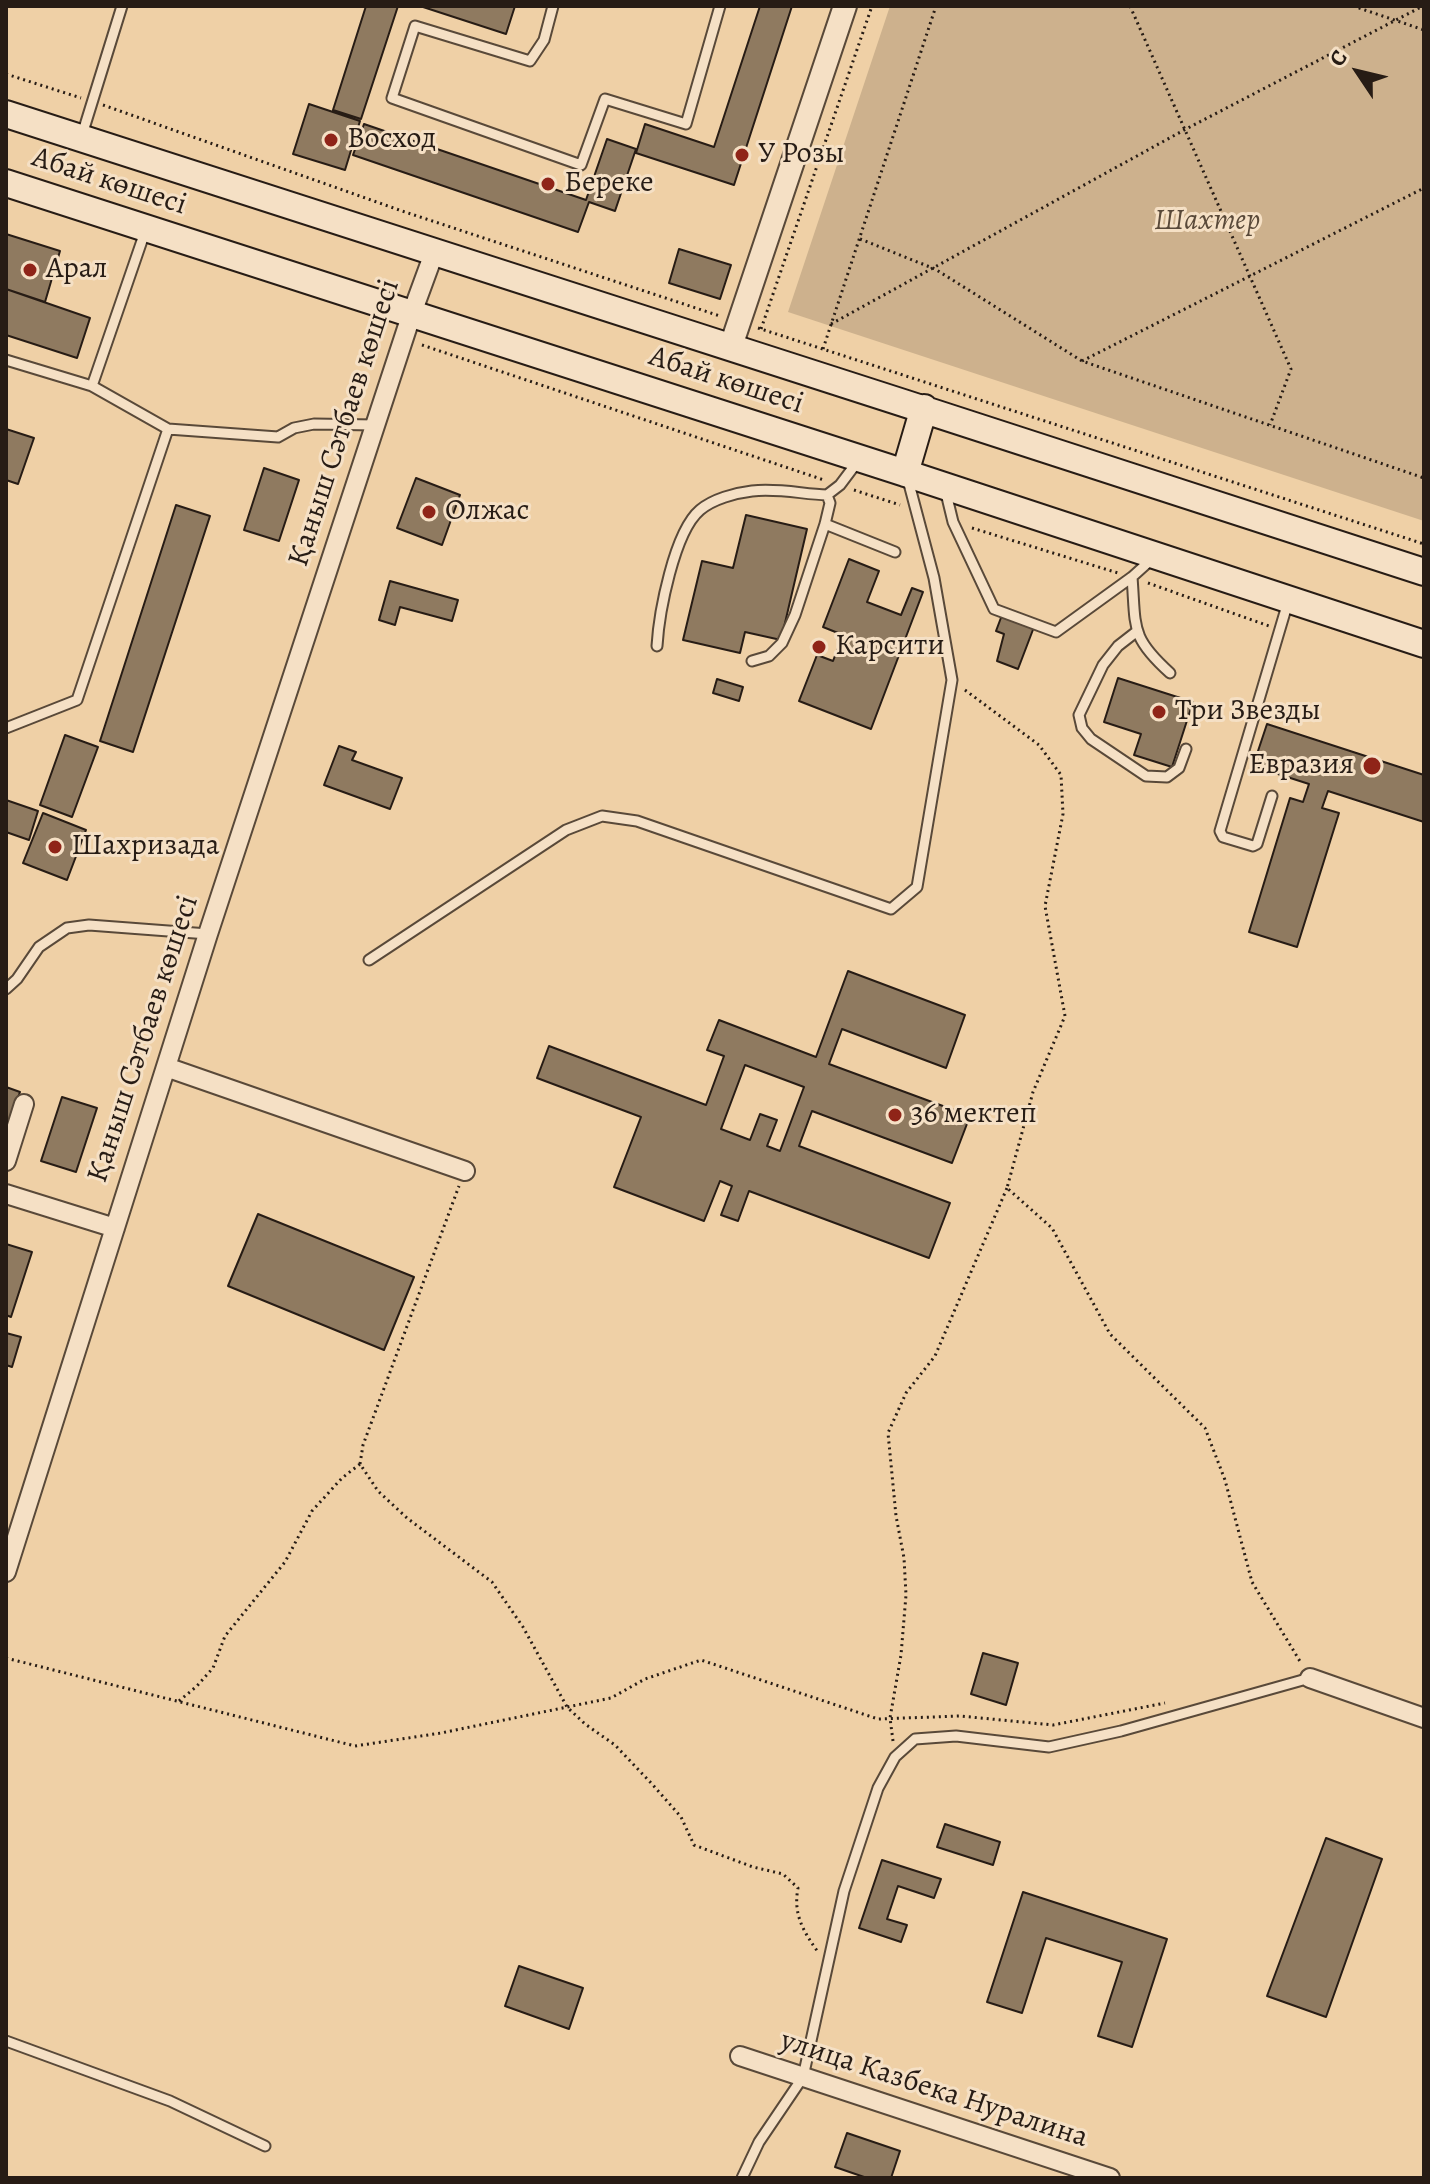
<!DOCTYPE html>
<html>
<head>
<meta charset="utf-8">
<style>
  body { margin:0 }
  #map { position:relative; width:1430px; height:2184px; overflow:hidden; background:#efd0a6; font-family:Alegreya,serif }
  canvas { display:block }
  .frame { position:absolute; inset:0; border:8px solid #271c15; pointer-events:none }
  .north { position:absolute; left:1318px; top:32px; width:80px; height:80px; -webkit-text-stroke:6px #f5e0c5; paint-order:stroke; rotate:305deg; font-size:22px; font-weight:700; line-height:32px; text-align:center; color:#271c15 }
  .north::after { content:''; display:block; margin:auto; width:28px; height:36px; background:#271c15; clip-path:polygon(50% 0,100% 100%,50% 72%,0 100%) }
</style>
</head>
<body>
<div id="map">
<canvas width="1430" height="2184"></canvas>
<div class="frame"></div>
<div class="north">С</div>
</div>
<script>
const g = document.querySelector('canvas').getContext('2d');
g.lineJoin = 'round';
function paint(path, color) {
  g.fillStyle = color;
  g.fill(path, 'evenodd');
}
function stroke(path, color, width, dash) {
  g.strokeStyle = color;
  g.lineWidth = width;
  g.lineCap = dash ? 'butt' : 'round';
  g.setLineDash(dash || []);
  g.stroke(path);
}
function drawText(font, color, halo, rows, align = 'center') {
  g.font = font + ' Alegreya,serif';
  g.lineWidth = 6;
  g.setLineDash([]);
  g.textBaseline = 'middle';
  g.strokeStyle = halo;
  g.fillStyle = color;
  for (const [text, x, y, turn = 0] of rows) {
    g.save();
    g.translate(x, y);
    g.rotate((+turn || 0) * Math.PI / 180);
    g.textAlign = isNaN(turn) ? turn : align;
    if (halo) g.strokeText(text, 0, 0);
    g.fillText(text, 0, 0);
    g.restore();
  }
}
paint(new Path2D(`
  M890 6H1424V521L788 312Z`), '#cdb18d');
const building = new Path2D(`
  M366 6H398L361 119 333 110Z
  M420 6H515L506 34Z
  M760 6H792L734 185 636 153 645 124 714 147Z
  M309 104 360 121 345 170 293 154Z
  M364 124 586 200 607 139 636 149 615 211 589 202 578 232 353 155Z
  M6 234 60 251 45 302 6 289Z
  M679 249 731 265 720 299 669 283Z
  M6 289 90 318 77 358 6 335Z
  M6 429 34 438 18 484 6 480Z
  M264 468 299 480 279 541 244 530Z
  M416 478 460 495 442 545 397 528Z
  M176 505 210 516 133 752 100 741Z
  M746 515 807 529 781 640 745 632 740 653 683 640 702 561 733 568Z
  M849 559 879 571 867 602 901 615 912 588 923 592 871 729 799 701 817 655 833 661 843 635 823 627Z
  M390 581 458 600 452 621 400 607 395 625 379 620Z
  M1002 615 1034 627 1018 669 997 661 1004 634 996 631Z
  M1118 678 1193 702 1172 767 1134 755 1141 734 1104 722Z
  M717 679 743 687 739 701 713 693Z
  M1267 724 1424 775V822L1328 791 1322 808 1339 813 1297 947 1249 932 1290 798 1303 802 1309 784 1253 766Z
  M65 735 98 747 72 817 40 805Z
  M339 746 356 752 352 760 402 778 390 809 324 785Z
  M6 800 38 811 29 840 6 832Z
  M43 813 86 830 67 880 23 863Z
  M848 971 965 1015 946 1068 842 1029 829 1064 970 1116 952 1163 812 1111 799 1146 950 1203 929 1258 749 1191 738 1221 721 1215 732 1186 720 1181 704 1221 614 1187 641 1117 537 1078 549 1046 706 1105 724 1056 707 1050 719 1020 816 1057ZM745 1065 804 1087 780 1151 767 1146 777 1120 760 1114 750 1140 721 1129Z
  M6 1087 20 1092 8 1125 6 1124Z
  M62 1097 97 1108 76 1172 41 1161Z
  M258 1214 414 1277 384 1350 228 1286Z
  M6 1244 32 1252 11 1317 6 1315Z
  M6 1333 21 1337 12 1367 6 1365Z
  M983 1653 1018 1663 1006 1705 971 1694Z
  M945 1824 1000 1842 993 1865 937 1847Z
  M1326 1838 1382 1859 1326 2017 1267 1996Z
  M882 1860 941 1879 934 1898 898 1886 887 1919 907 1925 901 1942 859 1928Z
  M1023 1892 1167 1939 1132 2047 1098 2036 1122 1962 1046 1938 1022 2013 987 2002Z
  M519 1966 583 1988 569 2029 505 2006Z
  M847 2133 900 2151 891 2178H867L835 2167Z`);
paint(building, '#8f7a60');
stroke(building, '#271c15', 2);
const service = new Path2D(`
  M553 6 544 40 530 61 415 26 392 98 581 165 605 99 686 124 720 6
  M82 135 122 6
  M6 360 92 386 146 229
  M92 386 168 429 278 437 294 428 314 424 375 425
  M945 489 953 522 994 609 1056 632 1132 577 1152 559
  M825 524 895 552
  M1132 577C1136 628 1130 637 1170 673
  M1136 632 1118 646 1103 665 1079 715 1082 728 1091 739 1146 776 1167 777 1179 768 1186 749
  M657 646C659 613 674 532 700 510 713 499 735 493 752 491 778 488 802 494 827 495L840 485 858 461
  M752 661 769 656 782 643 795 615 825 524 830 503 827 495
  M6 728 77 700 168 429
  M1272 796 1257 844 1253 846 1223 837 1220 831 1288 602
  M369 960 566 830 602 816 637 821 891 909 917 887 952 680 934 578 908 480
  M6 989 17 979 39 947 67 928 89 925 208 934
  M6 2041 170 2101 265 2146
  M742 2178 759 2142 803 2077 844 1891 878 1788 895 1757 915 1739 956 1736 1049 1747 1121 1731 1310 1678`);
const minor = new Path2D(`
  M166 1067 465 1171
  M6 1161 24 1104
  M6 1194 115 1228
  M6 1572 208 934 412 313 434 253
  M1310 1678 1424 1718
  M740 2056 1110 2178`);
const tertiary = new Path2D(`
  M731 346 845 6`);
const secondary = new Path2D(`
  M6 114C479 268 952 417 1424 572
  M6 183 905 473 1424 644
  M905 473 924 408`);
stroke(service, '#594939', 13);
stroke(minor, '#594939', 22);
stroke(tertiary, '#594939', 26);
stroke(secondary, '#271c15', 30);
stroke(new Path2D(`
  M1130 6 1291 369 1270 425
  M1353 6 1424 30
  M6 74 81 98
  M103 105 402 211 720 316
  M860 239 935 269 1082 361 1424 478
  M831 324 1186 129 1423 6
  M758 328 1424 544
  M761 329 872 6
  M422 345 824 480
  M823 349 936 6
  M1082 361 1424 188
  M854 490 900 505
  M972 528 1118 573
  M1148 583 1269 626
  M965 690 1039 745 1061 775 1063 814 1045 906 1065 1016 1033 1092 1007 1188 1052 1228 1110 1334 1205 1428 1225 1480 1252 1582 1301 1663
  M360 1464 363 1445 459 1186
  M6 1658 355 1746 441 1733 611 1698 645 1679 701 1660 878 1719 960 1716 1053 1725 1165 1703
  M179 1701 197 1686 213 1668 225 1636 285 1562 312 1511 342 1478 360 1464 378 1491 407 1518 492 1582 523 1627 567 1707 585 1724 615 1745 652 1784 681 1817 694 1845 753 1867 783 1874 798 1888C793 1914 803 1931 818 1952
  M893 1741 890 1718 901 1655 906 1595 904 1558 896 1516 888 1433 906 1393 935 1356 1007 1188`), '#271c15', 3, [2, 4]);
stroke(service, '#f5e0c5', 9);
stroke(minor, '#f5e0c5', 18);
stroke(tertiary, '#f5e0c5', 22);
stroke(secondary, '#f5e0c5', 26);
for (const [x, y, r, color] of [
  [331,140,8,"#8f2418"],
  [742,155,8,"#8f2418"],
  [548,184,8,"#8f2418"],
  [30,270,8,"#8f2418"],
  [429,512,8,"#8f2418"],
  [819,647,8,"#8f2418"],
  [1159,712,8,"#8f2418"],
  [1372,766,10,"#8f2418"],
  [55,847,8,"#8f2418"],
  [895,1115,8,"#8f2418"]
]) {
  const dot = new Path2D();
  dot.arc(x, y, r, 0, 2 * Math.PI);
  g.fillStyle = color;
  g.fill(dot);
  stroke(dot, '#f5e0c5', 3);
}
drawText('30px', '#271c15', '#f5e0c5', [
  ["Восход",347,140],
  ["У Розы",758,155],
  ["Береке",564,184],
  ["Арал",46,270],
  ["Олжас",445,512],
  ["Карсити",835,647],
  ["Три Звезды",1175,712],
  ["Евразия",1354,766,"right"],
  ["Шахризада",71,847],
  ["36 мектеп",911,1115]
], 'left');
drawText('30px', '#271c15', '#f5e0c5', [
  ["Абай көшесі",109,182,18],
  ["Абай көшесі",726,381,18],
  ["Қаныш Сәтбаев көшесі",345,423,-72],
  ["Қаныш Сәтбаев көшесі",144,1039,-72],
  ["улица Казбека Нуралина",934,2090,18]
]);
drawText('italic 30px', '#594939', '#f5e0c5', [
  ["Шахтер",1207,222]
]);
</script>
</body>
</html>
